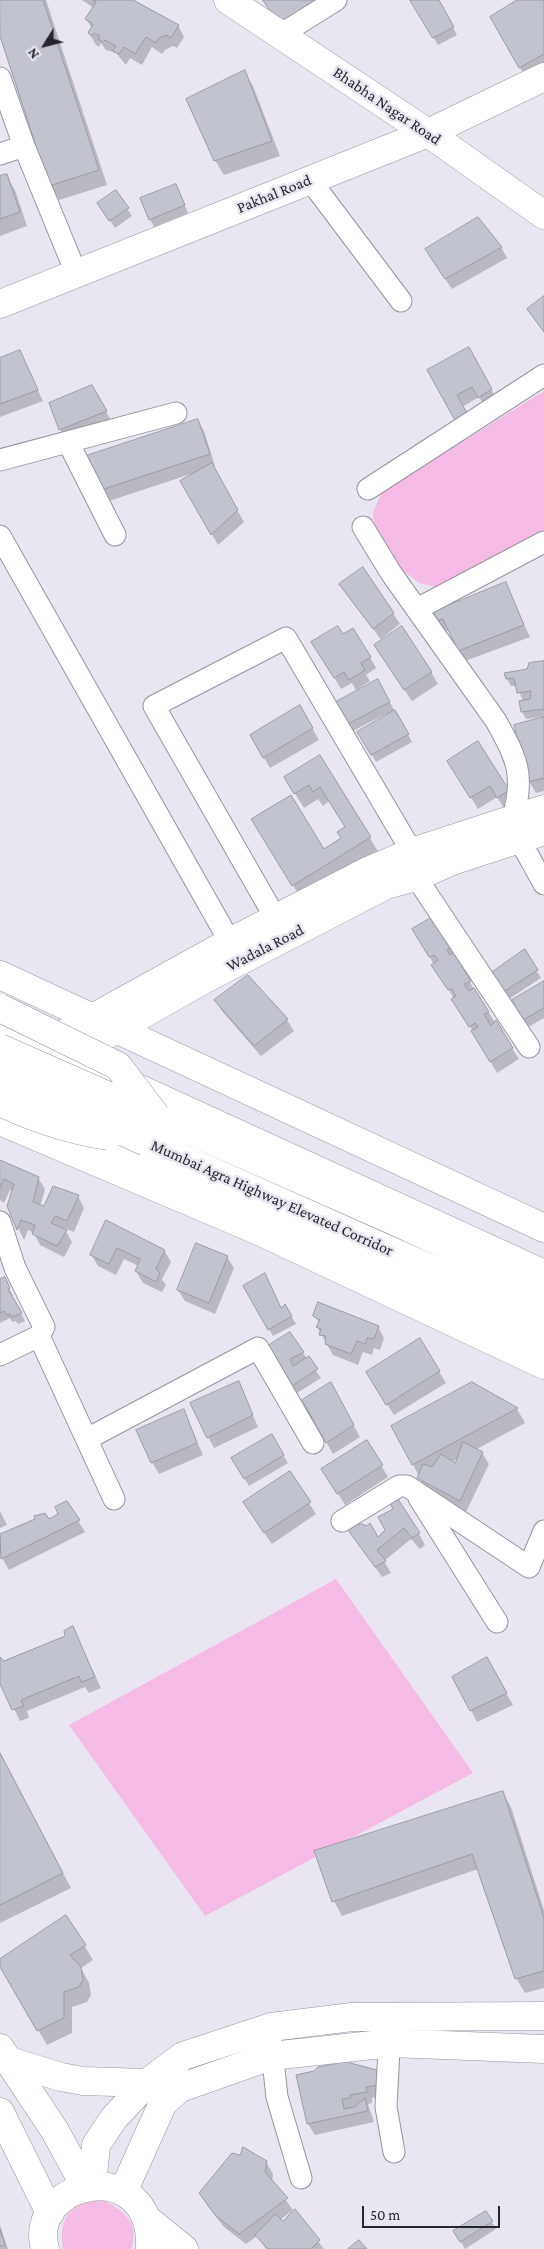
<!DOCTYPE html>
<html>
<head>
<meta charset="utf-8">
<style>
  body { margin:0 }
  #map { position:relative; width:544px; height:2249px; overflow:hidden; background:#e9e6f2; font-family:"Crimson Pro",serif }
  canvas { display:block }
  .north { position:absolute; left:20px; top:20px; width:50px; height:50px; -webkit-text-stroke:4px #e9e6f2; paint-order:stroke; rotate:234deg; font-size:14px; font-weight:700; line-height:20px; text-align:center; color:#27252a }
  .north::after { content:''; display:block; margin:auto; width:18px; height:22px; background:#27252a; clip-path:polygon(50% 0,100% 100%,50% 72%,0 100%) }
  .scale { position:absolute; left:362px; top:2206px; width:138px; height:22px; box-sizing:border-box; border:2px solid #27252a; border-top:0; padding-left:6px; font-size:15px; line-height:18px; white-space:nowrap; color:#27252a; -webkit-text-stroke:4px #e9e6f2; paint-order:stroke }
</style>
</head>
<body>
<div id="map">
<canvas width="544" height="2249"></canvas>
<div class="north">N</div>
<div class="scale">50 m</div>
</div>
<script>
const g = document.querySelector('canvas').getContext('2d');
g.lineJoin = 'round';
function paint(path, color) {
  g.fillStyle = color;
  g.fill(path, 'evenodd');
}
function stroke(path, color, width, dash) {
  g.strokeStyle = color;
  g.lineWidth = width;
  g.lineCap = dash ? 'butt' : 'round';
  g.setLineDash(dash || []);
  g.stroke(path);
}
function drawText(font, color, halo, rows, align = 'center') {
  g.font = font + ' "Crimson Pro",serif';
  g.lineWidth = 5;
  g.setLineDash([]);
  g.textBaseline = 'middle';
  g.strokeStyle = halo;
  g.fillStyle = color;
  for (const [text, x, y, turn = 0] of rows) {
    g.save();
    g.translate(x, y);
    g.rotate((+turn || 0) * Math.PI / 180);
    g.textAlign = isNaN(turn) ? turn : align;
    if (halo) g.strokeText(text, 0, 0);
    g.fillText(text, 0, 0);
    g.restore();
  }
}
paint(new Path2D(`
  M544 391V530L439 588 419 583 401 569 375 532 373 512 382 492Z
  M336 1579 473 1773 205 1916 69 1725Z
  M102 2200C123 2209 141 2224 131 2249H63C58 2217 70 2204 102 2200Z`), '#f5bbe4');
paint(new Path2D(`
  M0 0H46L107 185 59 200 51 186 0 32Z
  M82 0H134L178 25 184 37 177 48 173 46 165 50 162 54 152 47 142 65 130 58 126 65 116 53 106 50 101 43 99 47 96 45 89 33 92 28 86 19 94 8Z
  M411 0H438L457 35 438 45Z
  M519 0H544V69L526 78 491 17Z
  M244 72 253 86 280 156 224 175 215 160Z
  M6 175 15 190 27 226 0 236V177Z
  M176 186 188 213 154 227 150 219Z
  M116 192 132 216 115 228 103 210Z
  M501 247 507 258 452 289 433 261Z
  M468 348 498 401 485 408 479 397 462 407 429 370Z
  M19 351 43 401 0 417V359Z
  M92 386 110 419 64 437 60 429Z
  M197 420 204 431 215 466 212 467 244 522 218 545 182 481 194 473 106 502 99 491Z
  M505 583 530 637 465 661 450 630 440 633 433 622Z
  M340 584 393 613 400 624 381 639 431 672 438 684 412 701 382 656V641Z
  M343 636 370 657 376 668 366 675 370 681 356 690 352 683 341 689 320 653Z
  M544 663V791L536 793 529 781 541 717 526 719 522 712 520 702 523 701 517 686H511L507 679Z
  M378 681 412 742 376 762 359 732 387 716 386 714 353 731 349 724Z
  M300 707 319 740 270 768 251 736Z
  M320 757 379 853 302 900 261 834 324 850 343 838 346 828 329 801 323 806 318 799 304 808 294 792Z
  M455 772 508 791 514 802 504 808 497 797 478 809Z
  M435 917 459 958 457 959 476 993 519 1059 497 1073 414 930Z
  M524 951 541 978 509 999 497 980Z
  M248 977 287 1020 294 1031 261 1056 222 1011 215 1000Z
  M544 983V1018L528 1027 514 1001Z
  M0 1161 38 1178 45 1189 40 1207 44 1208 78 1196 84 1208 74 1232 64 1228 72 1242 64 1257 40 1245 34 1233 28 1230 24 1240 8 1206 13 1191 10 1190 4 1203 0 1200Z
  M107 1222 164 1250 171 1262 162 1279 166 1285 162 1292 143 1283 136 1271 139 1266 124 1259 116 1275 98 1266 91 1254Z
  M227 1257 234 1268 215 1314 185 1301 178 1290Z
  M0 1280 8 1286 13 1296 12 1297 25 1321 18 1324 16 1321 12 1322 10 1318 0 1323Z
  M245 1286 281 1309 285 1306 296 1324 273 1336Z
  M315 1316 378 1327 384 1338 380 1350 374 1348 372 1355 363 1352 358 1365 333 1355 317 1327 319 1323Z
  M420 1340 446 1383 394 1415 374 1384Z
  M303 1353 321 1378 297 1393 272 1355Z
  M238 1382 258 1427 214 1448 208 1437Z
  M330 1384 360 1437 333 1454 303 1400Z
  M472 1384 517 1409 525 1423 475 1450 482 1453 489 1464 466 1512 425 1489 413 1464ZM458 1459 455 1465 451 1462Z
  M183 1410 203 1455 159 1474 152 1462Z
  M271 1436 288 1463 249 1486 233 1459Z
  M367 1442 388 1477 345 1505 330 1481Z
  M289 1473 316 1514 272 1544 251 1514Z
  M67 1503 85 1532 9 1570 0 1554V1544L2 1541 60 1515Z
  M0 1511 7 1525 0 1528Z
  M380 1517 419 1534 425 1545 420 1549 411 1539 384 1561 391 1573 382 1577 347 1527 378 1539 386 1530Z
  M73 1628 101 1688 89 1693 85 1687 27 1711 29 1718 20 1721 0 1681V1658L4 1663 66 1636Z
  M486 1659 513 1705 477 1722 471 1710Z
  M0 1755 71 1888 0 1923Z
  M503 1793 511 1807 544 1910V1988L525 1993 516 1978 478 1869 342 1916 334 1901Z
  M84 1945 93 1960 81 1968 89 1983 91 1995 87 2002 72 2007V2033L47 2045 0 1965V1960Z
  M348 2058 352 2065 376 2071 385 2096 372 2098V2103L368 2104 374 2122 315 2135 308 2124 298 2076 340 2064Z
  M266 2162 273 2174 272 2181 293 2210 280 2220 283 2223 295 2211 324 2249H266L257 2236 246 2244 224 2227 207 2205 200 2193Z
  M486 2212 496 2229 465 2249 455 2231Z
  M0 2225 8 2249H0Z`), '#0003');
const building = new Path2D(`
  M0 0H43L99 170 49 186 0 36Z
  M93 0H133L179 25 171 38 166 35 159 38 156 43 146 37 135 54 124 47 119 54 113 51 116 46 105 40 103 42 98 39 100 36 94 33 92 36 88 33 93 24 85 19 96 2Z
  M263 0H318L279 23Z
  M410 0H439L454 27 433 38Z
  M517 0H544V54L519 68 490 17Z
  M245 70 272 141 214 161 186 99Z
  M7 174 20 212 0 219V176Z
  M176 184 185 205 149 220 140 198Z
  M116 190 129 208 109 221 97 203Z
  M478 217 502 247 445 279 425 249Z
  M544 296V332L527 309Z
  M469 347 492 389 478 398 472 387 457 395 468 415 456 422 427 370Z
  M20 350 38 390 0 404V358Z
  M92 385 107 411 59 430 49 403Z
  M198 419 210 454 98 491 86 456Z
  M212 463 238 510 211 535 180 481Z
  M363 567 394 613 373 629 339 584Z
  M506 582 524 625 458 651 443 619 432 622 430 613Z
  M338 626 343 634 353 628 371 657 361 663 365 670 349 680 344 672 334 678 311 642Z
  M402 626 432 672 404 690 374 645Z
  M544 661V709L521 712 519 701 530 699 531 691 517 693 514 678 506 679 504 673 527 669 529 663Z
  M378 679 390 702 348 724 336 702Z
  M300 705 313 728 263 758 250 735Z
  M395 710 409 734 371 755 357 732Z
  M544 717V778L528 782 514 725Z
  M478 741 509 790 497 798 490 786 470 798 447 761Z
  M320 755 371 837 292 886 251 819 291 795 324 849 341 838 337 832 345 827 320 787 313 792 309 785 294 794 284 777Z
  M436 915 454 946 447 950 450 955 454 952 471 981 464 984 469 991 474 988 489 1012 484 1014 491 1026 496 1020 513 1048 490 1062 471 1031 478 1027 475 1023 469 1027 451 999 456 996 452 989 448 990 431 965 438 960 434 955 429 957 412 929Z
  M525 949 538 970 503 992 491 973Z
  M248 975 288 1019 254 1046 214 1000Z
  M544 981V1008L523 1020 512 1000Z
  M0 1160 39 1177 33 1202 44 1206 53 1186 79 1195 67 1221 55 1216 51 1223 67 1230 57 1246 32 1234 35 1225 21 1220 17 1230 7 1206 14 1184 4 1179 0 1188Z
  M106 1220 165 1250 156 1269 160 1273 156 1282 135 1271 140 1259 117 1248 109 1264 90 1255Z
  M196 1243 228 1256 209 1303 177 1290Z
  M265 1273 281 1308 285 1304 292 1316 268 1330 243 1286Z
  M5 1277 10 1288 8 1289 22 1313 12 1317 10 1314 7 1315 4 1311 0 1313V1279Z
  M318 1302 379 1326 374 1339 367 1338 366 1344 357 1341 351 1354 325 1344 326 1336 319 1335 321 1329 316 1327 320 1320 313 1316Z
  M290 1332 304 1352 290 1359 293 1366 309 1356 318 1369 292 1386 266 1347Z
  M420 1338 440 1371 386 1405 366 1372Z
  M239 1381 253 1415 207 1438 190 1403Z
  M331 1382 354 1425 326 1443 302 1400Z
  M472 1382 518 1408 412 1465 391 1426Z
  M184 1409 197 1443 151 1463 136 1430Z
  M272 1434 284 1455 244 1479 231 1458Z
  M367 1440 383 1465 337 1494 321 1469Z
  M463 1442 483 1452 460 1501 417 1478 423 1464 432 1467 441 1454 455 1463Z
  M290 1471 311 1502 264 1533 243 1502Z
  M398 1499 420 1533 412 1538 404 1528 377 1550 386 1561 375 1567 345 1526 362 1524 367 1526 370 1523 378 1537 385 1530 378 1517 393 1509 390 1503Z
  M67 1501 80 1520 1 1559 0 1534 35 1519 34 1516 45 1513 49 1519 58 1514 55 1507Z
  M73 1626 95 1677 81 1682 79 1676 21 1700 24 1706 12 1710 0 1684V1657L4 1661 65 1636 64 1631Z
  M487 1657 507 1693 470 1711 452 1677Z
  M0 1753 63 1873 0 1905Z
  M503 1791 544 1918V1971L515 1979 472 1854 332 1902 314 1851Z
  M66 1915 86 1945 70 1955 81 1967 83 1980 79 1987 64 1992V2018L37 2031 0 1967V1959Z
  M349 2056 350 2063 377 2070 379 2085 366 2087 367 2092 350 2095 351 2098 342 2099 344 2109 354 2107 365 2098 368 2111 307 2124 296 2075 314 2071 318 2067 339 2063 338 2059Z
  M243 2147 267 2161 265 2172 288 2198 239 2234 216 2216 199 2193 232 2153 240 2155Z
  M295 2209 320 2240 311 2249H268L255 2235 275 2214 283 2221Z
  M486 2211 493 2221 460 2242 453 2231Z
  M0 2230 5 2245 0 2246Z
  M359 2240 367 2249H348Z`);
paint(building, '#c1c3cf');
stroke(building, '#999ba6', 1);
const minor = new Path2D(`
  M280 35 336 0
  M0 78 24 146 76 273
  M0 154 24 146
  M310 180 401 301
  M68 442 115 535
  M0 460 176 413
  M368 489 544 375
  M363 527 391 573 496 721C517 759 525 775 513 818
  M0 536 230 942
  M417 609 544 542
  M519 839 544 884
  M416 877 529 1047
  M276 919 154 706 286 638 412 852
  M0 1222 15 1268 44 1327 39 1336 0 1355
  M39 1336 114 1499
  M87 1439 258 1348 313 1443
  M419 1498 497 1622
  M342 1521 399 1486H407L529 1567 544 1531
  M390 2030 386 2107 394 2152
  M271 2043 277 2097 301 2178`);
const tertiary = new Path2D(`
  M0 304 428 133 544 77
  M0 975 544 1228
  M0 1121 259 1231 544 1365
  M6 2060 61 2077 83 2081 147 2083
  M92 2185 96 2145 114 2118 147 2083 183 2056 271 2027 352 2017 544 2016
  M123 2192 163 2103 180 2088 271 2056 391 2043 544 2049`);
const secondary = new Path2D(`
  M228 0 428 133 544 215
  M40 1047 230 942 370 870 412 852 544 809
  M64 1059 205 979 386 885 416 877 452 861 544 831`);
const primary = new Path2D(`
  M0 1025 544 1274
  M84 1129 544 1339`);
const trunk = new Path2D(`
  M0 2048 55 2131 85 2186
  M0 2112 50 2213
  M147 2219 184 2249
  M45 2249C26 2180 154 2152 150 2249`);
const motorway = new Path2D(`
  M156 1116 392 1220 544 1290
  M146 1142 544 1319`);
stroke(minor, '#97949f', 23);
stroke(tertiary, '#97949f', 29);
stroke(secondary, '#97949f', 29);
stroke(primary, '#97949f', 29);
stroke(trunk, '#97949f', 29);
stroke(motorway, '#97949f', 29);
stroke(minor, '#fff', 21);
stroke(tertiary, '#fff', 28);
stroke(secondary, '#fff', 28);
stroke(primary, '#fff', 28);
stroke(trunk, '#fff', 28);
stroke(motorway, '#fff', 28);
const motorwayBridge = new Path2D(`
  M0 1008 118 1066 156 1116
  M0 1048 154 1116
  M0 1076 146 1142
  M0 1102C36 1119 69 1130 108 1136`);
stroke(motorwayBridge, '#97949f', 29, []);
stroke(motorwayBridge, '#fff', 28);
drawText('16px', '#27252a', '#e9e6f2', [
  ["Bhabha Nagar Road",387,106,34],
  ["Pakhal Road",274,194,-22],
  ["Wadala Road",265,948,-27],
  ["Mumbai Agra Highway Elevated Corridor",272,1198,24]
]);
</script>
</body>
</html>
